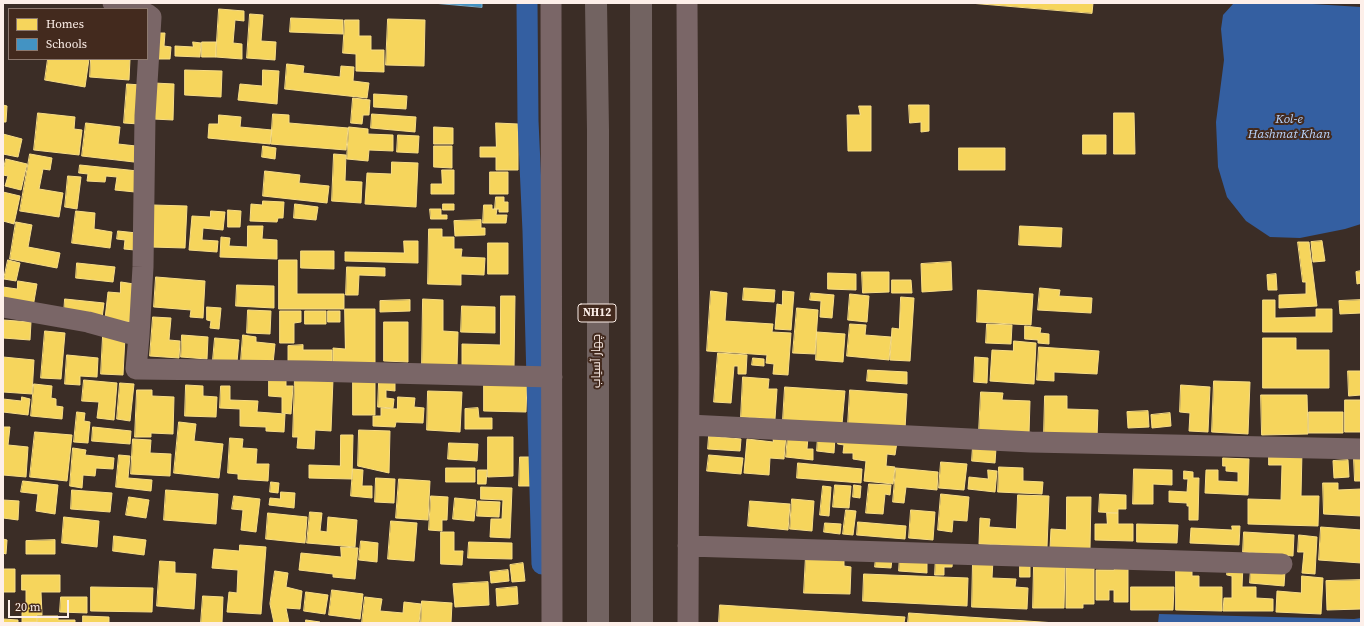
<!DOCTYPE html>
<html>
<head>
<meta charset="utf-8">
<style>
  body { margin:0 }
  #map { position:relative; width:1364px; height:626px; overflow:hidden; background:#3b2d26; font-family:"Source Serif 4",serif }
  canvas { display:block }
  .frame { position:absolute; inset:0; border:4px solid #fdefe9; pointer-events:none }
  .legend { position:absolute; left:8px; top:8px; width:140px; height:52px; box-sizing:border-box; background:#432a1e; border:1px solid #8d796f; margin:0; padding:5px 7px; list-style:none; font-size:12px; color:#fdefe9 }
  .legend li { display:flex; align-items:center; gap:8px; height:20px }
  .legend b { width:20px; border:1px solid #8d796f }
  .scale { position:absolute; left:8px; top:600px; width:61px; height:18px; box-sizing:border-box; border:2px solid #fdefe9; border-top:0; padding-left:5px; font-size:12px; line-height:14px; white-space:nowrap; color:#fdefe9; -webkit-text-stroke:3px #432a1e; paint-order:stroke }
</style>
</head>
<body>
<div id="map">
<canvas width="1364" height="626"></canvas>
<div class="frame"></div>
<ul class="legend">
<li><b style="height:11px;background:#f6d55c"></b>Homes</li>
<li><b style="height:11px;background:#4393c3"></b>Schools</li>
</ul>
<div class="scale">20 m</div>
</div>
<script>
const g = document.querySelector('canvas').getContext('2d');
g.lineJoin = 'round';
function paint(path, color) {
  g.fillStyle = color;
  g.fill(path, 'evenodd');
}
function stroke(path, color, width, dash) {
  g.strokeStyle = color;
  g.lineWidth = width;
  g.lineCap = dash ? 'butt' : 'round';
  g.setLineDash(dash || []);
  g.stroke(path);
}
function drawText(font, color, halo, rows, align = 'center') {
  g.font = font + ' "Source Serif 4",Cairo,serif';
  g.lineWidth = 4;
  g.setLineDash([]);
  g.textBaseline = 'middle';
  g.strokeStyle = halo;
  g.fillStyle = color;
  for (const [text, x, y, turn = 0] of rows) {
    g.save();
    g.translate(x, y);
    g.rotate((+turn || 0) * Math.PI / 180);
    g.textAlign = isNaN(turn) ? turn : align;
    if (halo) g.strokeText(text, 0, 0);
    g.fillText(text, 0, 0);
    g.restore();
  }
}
paint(new Path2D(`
  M1258 3H1296L1361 7V224L1345 229 1300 238 1270 237 1246 221 1227 197 1218 167 1216 122 1224 60 1221 29 1223 15 1233 4Z
  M1159 614 1354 619 1361 618V623H1158Z`), '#345fa1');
const homes = new Path2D(`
  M970 3H1093L1092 13Z
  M219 9 244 11V21L235 20 233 43 242 44V59L216 57Z
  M250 14 263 15 261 41 276 42 275 60 247 58Z
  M291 18 343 20V34L290 32Z
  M388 19 425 20 424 66 386 65Z
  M345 20H359V36H371V50H384V72L356 71V54L343 53Z
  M155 33H165L164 46 171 47 170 59H154Z
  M193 42 201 43 200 57 175 56V46L193 47Z
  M202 42H216V57H202Z
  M48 59H89L85 87 45 80Z
  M91 59H130L129 80 90 77Z
  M287 64 304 66 303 73 340 77 341 66 354 67 353 81 369 83 367 98 285 89Z
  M185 70 222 71 221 97 185 95Z
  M263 70 279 71 277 104 238 100 240 84 262 86Z
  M154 83 174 84 173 120 153 119Z
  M127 84 141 85 139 124 124 123Z
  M374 94 407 96 406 109 374 107Z
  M353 98 370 100 369 115H363L362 124 351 123Z
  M3 105 7 106 6 122H3Z
  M909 105H929V131L921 132V122L910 123Z
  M859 106H871V151H848L847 115H860Z
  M38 113 75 117 74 129 82 130 79 155 34 150Z
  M1114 113H1134L1135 154H1114Z
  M273 114 289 115V123L348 128 346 150 271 144Z
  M372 114 416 117 415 132 371 128Z
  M219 115 241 117 240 127 272 130 270 144 208 138 209 124H218Z
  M86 123 120 127 118 144 136 146 134 162 82 156Z
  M496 123 518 124V170H496V157H480V147H496Z
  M349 127 368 129V134L393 135V151L369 150 368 161 347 159Z
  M434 127 453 128V144H434Z
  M3 134 22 139 18 157 3 154Z
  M398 135 419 136 418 153 397 152Z
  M1083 135H1106V154H1083Z
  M263 146 276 148 275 159 262 157Z
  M434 146H452V168L434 167Z
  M959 148H1005V170H959Z
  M30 154 52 158 50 170 43 169 39 189 63 193 59 217 20 211Z
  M334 154 346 155 345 181 362 182 361 203 332 201Z
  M6 159 27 164 21 190 5 186 8 176 3 175V171Z
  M392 162 418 163 416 207 365 204 367 173 391 174Z
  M80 165 138 171 135 192 115 190 117 177 106 176 105 182 87 181 88 174 79 173Z
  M442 170H454V194H431V184H442Z
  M265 171 300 175 299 183 329 186 327 203 263 196Z
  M490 172H508V194H490Z
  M68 176 81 177 77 209 65 207Z
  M3 192 20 196 14 224 3 221Z
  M496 197H504V202H508V212H499V209H495Z
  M263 201 284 202 283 218H278L277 222 250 221 251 204 262 205Z
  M295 204 318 207 316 220 294 218Z
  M443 204H454V210H443Z
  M153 205 187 206 185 248 151 247Z
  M484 205H492V209H497L496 215H507L506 223H483Z
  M430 209H441V215H447V219H431Z
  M228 210 241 211 240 227H228Z
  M76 211 95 213 94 229 112 232 110 248 72 243Z
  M211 211 225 212 223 230 203 228 202 240 218 241 217 252 189 250 192 216 210 217Z
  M481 220V228H485V235L455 236 454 221Z
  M16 222 32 225 28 247 60 253 57 268 10 259Z
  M248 226H263L262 239 277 240V259L220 257 221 237 230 238 229 246 247 247Z
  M1020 226 1062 228 1061 247 1019 245Z
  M429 229H442V237H454V249H462L461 257 485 258 484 275 461 274V285L428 284Z
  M118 231 137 233 135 250 124 249 125 240 117 239Z
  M404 241H418V263L345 261V252L404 253Z
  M1322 241 1325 261 1313 262 1311 242Z
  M1298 242H1309L1317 306 1279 308V295L1306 294V282H1303Z
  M488 243H508V274H488Z
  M301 251H334V269L301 268Z
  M8 260 20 263 16 281 4 279Z
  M279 260H297V294H344V309H279Z
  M951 262 952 290 922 292 921 264Z
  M77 263 115 267 113 282 76 278Z
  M347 267 385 268V276L359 275 358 295H346Z
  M1361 271V283L1357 284 1356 272Z
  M862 272H889V292L863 293Z
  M828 273 856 274V290L828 289Z
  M1276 274 1277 290H1268L1267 275Z
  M156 277 205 281 203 318 190 317 191 310 154 307Z
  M892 280H911L912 293H892Z
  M18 281 37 284 33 307 3 302V287L17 289Z
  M121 282 134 284 130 322 105 319 108 292 120 293Z
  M237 285 274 286V308L236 306Z
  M744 288 775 290 774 302 743 300Z
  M1040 288 1060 290 1059 296 1092 298 1091 313 1038 310Z
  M978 290 1033 294 1031 325 977 322Z
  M711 291 727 293 725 321 773 324 772 332 791 333 788 375 773 374 774 364 766 363 767 355 707 351Z
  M783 291 794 292 791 330 775 329 777 304 782 305Z
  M811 293 834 295 832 318 820 317 821 301 810 300Z
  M850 294 869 296 867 322 848 320Z
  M501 296H515L514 368 462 367V344L500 345Z
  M901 297 914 298 910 361 890 360 892 328 899 329Z
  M65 299 104 303 102 318 64 314Z
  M423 299 443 300V331L458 332 457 366 422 365Z
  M410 300V311L380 312V301Z
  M1263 300H1275V318L1316 317V309H1332V332H1263Z
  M1361 300V313L1340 314 1339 301Z
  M462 306 495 307V333L461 332Z
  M207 307 221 308 219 329 210 328 211 321 207 320Z
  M797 308 818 310 815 354 793 353Z
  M345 309H375V363L333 362V348L345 349Z
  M248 310 271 311 270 334 247 333Z
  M280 311H301V322L294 323V343H280Z
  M305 311H326V324H305Z
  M328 311H340V322H328Z
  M153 317 171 318 169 340 180 341 179 358 150 356Z
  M3 320 31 322 30 340 3 338Z
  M384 322H408V362L384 361Z
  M850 324 866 325 865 335 891 337 889 360 847 356Z
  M987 324 1012 325 1011 344 986 343Z
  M1025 326 1041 328 1040 333 1049 334V344L1038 343V340L1025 339Z
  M45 331 65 333 61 379 41 378Z
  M817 332 845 334 843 362 816 360Z
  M182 335 208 337 207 359 181 357Z
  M243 335 256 337V342L275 344 273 364 241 361Z
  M103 336 125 337 123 375 101 374Z
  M215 338 239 340 237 362 213 360Z
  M1263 338H1296V350H1329V388H1263Z
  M1014 341 1036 343 1034 384 990 381 992 350 1013 351Z
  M303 345V350H332V364H288V346Z
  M1039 347 1099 351 1097 374 1054 372V381L1037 380Z
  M718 353 747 355 746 374H738V366H734L731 403 714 402Z
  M67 355 98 358 97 377 80 376V385L65 384Z
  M3 357 34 360 32 394 3 392Z
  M975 357 988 358 987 383 974 382Z
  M753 358 764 359V366L752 365Z
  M868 370 907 372V384L867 381Z
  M1348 371H1361V395L1349 396Z
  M353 375H375V415H353Z
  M295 377 333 379 331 431 315 430 314 449 297 448 298 437H293Z
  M743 377 769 379 768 389H777L775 419 741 417Z
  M269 379 286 380V386H293L291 414 282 413V397L269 396Z
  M84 380 117 383 114 420 97 418 99 402 82 401Z
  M1214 381 1250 382 1248 434 1212 432Z
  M379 382 395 383V391L386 390V398L394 399 393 408 378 407Z
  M120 383 134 384 130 421 117 419Z
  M484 383 527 384 526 412 484 411Z
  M34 384 52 386 51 398 56 399V406L63 407 62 419 31 416Z
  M186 385 203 386V396L217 397 216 417 185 416Z
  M1181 385 1210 387 1208 432 1189 431 1190 413 1180 412Z
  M221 386H230V400L258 401 257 412 285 414 284 432 266 431V427L240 426V409L220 408Z
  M785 387 845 391 842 424 783 420Z
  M137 390H152V396L174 397 173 434 151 433V437H135Z
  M850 390 907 394 905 429 848 425Z
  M428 391 462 392 460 432 427 430Z
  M981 392 1003 393 1002 400 1030 401 1029 434 979 432Z
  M1261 395H1307L1308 434 1262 435Z
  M1045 396H1067V409L1098 410 1097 437 1044 435Z
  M22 397 30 399 28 415 3 412V399L21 401Z
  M398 397 415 398 414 407 424 408 423 423 396 422 395 427 373 426V416H381V408L397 409Z
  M1345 400H1361V432H1345Z
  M478 408 479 418H492V429H465V409Z
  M1148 411 1149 427 1128 428 1127 412Z
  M77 412 85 413 84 421 90 422 88 443 74 442Z
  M1309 412H1343V433H1309Z
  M1170 413 1171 426 1152 428 1151 415Z
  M179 422 196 424 194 441 223 444 219 478 174 473Z
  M3 427H10L8 445 28 447 26 477 3 475Z
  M93 427 131 431 130 444 92 441Z
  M359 430 390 431 389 473 358 466Z
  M35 432 72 435 67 481 30 477Z
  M773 433 786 434 784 459 770 458 769 475 744 473 747 439 773 442Z
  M341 435H353L352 479 309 478V465L340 466Z
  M788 435 808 437 807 449H813V460L786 457Z
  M709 436 741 439 740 451 708 449Z
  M818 436 835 437 834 453 817 451Z
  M488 437H513V476L488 477Z
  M838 437 897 442 895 455 887 454 886 466 895 467 893 484 864 481 866 461 853 459V453H843L844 445 838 444Z
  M230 438 243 439 242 448 257 449 256 464H269L268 481 238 479V474L228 473Z
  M133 439 151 440 150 453 171 454 170 476 131 474Z
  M449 443 478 444 477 461 448 459Z
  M973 446 996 448 995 463 972 461Z
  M73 448 86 450 85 455 114 458 113 469 96 468 95 476 83 475 82 488 70 486Z
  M1269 450 1302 451 1301 496H1319L1318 526 1248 524V499L1281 500 1282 465H1269Z
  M119 455 130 456 128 478 152 480 151 491 116 487Z
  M709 455 743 458 741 474 707 471Z
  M520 457H533L532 486H519Z
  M1223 458 1249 459 1248 495 1205 493 1206 470H1218V481L1238 482V472L1226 471V466H1223Z
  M1354 459H1361V481H1355Z
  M1348 460 1349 477 1334 478 1333 461Z
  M941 462 967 464 964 490 939 488Z
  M798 463 862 469 861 483 797 478Z
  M999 467 1023 468V481L1043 482 1042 494 998 492Z
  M446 468H475V482H446Z
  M896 468 938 472 937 490 906 487 904 503 893 502Z
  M353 469 363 470 362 486H372V498L351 496Z
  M1134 469 1172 470V485L1153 484V504H1133Z
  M478 470H487L486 484H478Z
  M988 470 997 471 995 492 968 489 969 477 988 479Z
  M1184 471 1193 472V478H1199L1198 520H1189V506H1187V503L1169 502V491L1187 492 1188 479H1184Z
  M376 478 395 479 394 503 375 502Z
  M399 479 430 481 428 520 396 518Z
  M23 481 58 485 55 514 36 511 38 494 21 492Z
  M271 482 279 483 278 493 270 492Z
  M1323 483H1338V490L1361 489V516L1324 514Z
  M869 484 891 485 890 495 885 494 883 514 866 513Z
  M835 485 851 486 849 508 833 507Z
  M854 485 861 486 860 498 853 497Z
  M823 486 831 487 829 516 820 515Z
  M481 487 512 488 510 538 490 537 491 519H502L503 500 481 499Z
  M72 490 112 493 110 512 71 509Z
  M166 490 218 494 216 524 164 520Z
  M281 492 295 493 294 508 269 505 270 498 280 499Z
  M941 494 969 497 967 521 953 520 952 532 938 530Z
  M1100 494 1126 495V509H1118V513L1099 512Z
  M1018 495 1049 496 1047 547 979 544 980 518 990 519 989 527 1016 529Z
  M234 496 260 499 256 532 241 530 243 510 232 509Z
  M431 496 448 497 447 520H442V531L429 530Z
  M129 497 149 500 146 518 126 515Z
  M1067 497H1091L1090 549 1050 548 1051 529 1066 530Z
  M455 498 476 500 474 521 453 519Z
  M792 499 814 501 812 531 790 529Z
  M3 500 19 501 18 520 3 518Z
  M478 501 500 502 499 517 477 516Z
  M750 501 790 504 788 530 748 526Z
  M846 510 856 511 853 535 843 534Z
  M911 510 935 512 933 540 909 538Z
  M310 512 322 513 320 531 327 532 328 517 357 520 355 547 307 543Z
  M268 513 307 517 305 543 266 539Z
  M1107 513H1118V524H1133V541L1095 540V524H1107Z
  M64 517 99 521 97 547 62 543Z
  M391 521 417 523 414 561 388 559Z
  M858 522 906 526 905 539 857 535Z
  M825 523 841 524 840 534 824 532Z
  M1137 524 1178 525 1177 543 1137 542Z
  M1232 526H1240L1239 545 1190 543 1191 528 1232 530Z
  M1321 527 1361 530V563L1319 560Z
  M441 532H454V551H463L462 565 441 564Z
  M1244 532 1294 535 1293 556 1243 552Z
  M1299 535 1317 537 1315 574 1302 573 1304 552H1298Z
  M114 536 146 540 144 555 113 551Z
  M3 539 7 540 6 554 3 553Z
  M55 540V554H26V541Z
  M361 541 378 543 377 562 359 560Z
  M469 542 512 543V559L468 558Z
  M240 545 266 547 261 614 227 612 229 592 237 593 238 570 212 568 214 549 239 551Z
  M341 547 358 548 355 579 333 577V574L299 570 301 553 341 557Z
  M806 555 844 556V566L851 567 850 594 804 593Z
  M900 556 927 557V573L899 571Z
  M936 556 953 557 952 567H944V575H935Z
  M876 558 892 559 891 568 875 567Z
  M973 560H993L992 578 1016 579 1015 587 1028 588 1027 609 972 607Z
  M160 561 175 562V573L196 574 194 609 157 606Z
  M1094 562V604H1083V608H1066V566Z
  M523 563 525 581 512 582 510 565Z
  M1020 563H1030V577H1020Z
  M1176 564H1192V576H1199V587H1222V611L1176 610Z
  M1034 565 1065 566 1064 608H1033Z
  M1114 565H1128V602H1114V590H1109V600H1096V570H1114Z
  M1228 565H1243L1242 587H1256V598L1273 599V611H1223L1224 598H1232V576L1227 575Z
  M1251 568 1285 571 1284 586 1250 583Z
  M3 569H15V592H3Z
  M508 570 509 581 491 583 490 572Z
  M275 571 288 573 286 587 302 591 300 609 286 608 289 623H274L270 604Z
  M864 574 968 578 967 606 863 601Z
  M22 575H60V592H41L42 615H37V622H22V608H26V590H22Z
  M1302 576 1323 578 1321 614 1276 612 1277 591 1301 593Z
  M1361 580V609L1327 610 1326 581Z
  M488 582 489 605 455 607 453 584Z
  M91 587 153 588 152 612 91 611Z
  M517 587 518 604 497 606 496 589Z
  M1131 587H1174L1173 610H1131Z
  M332 590 363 594 360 619 329 615Z
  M306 592 328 595 325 614 304 611Z
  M203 596 223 597 222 623H201Z
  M61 597H87V613L60 612Z
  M365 597 382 599 380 611 403 613 404 602 421 604 419 623H362Z
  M422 601 452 603 451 623H421Z
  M720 605 905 617 904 623H719Z
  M909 613 1056 623H908Z
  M38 616H58V620H75V623H38Z
  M83 616 109 617V623H83Z
  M3 619 18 620V623H3Z
  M306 620 320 622V623H306Z`);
paint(homes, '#f6d55c');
stroke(homes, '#f8dd86', 1);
const schools = new Path2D(`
  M433 3H482V7Z`);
paint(schools, '#4393c3');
stroke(schools, '#7bafce', 1);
stroke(new Path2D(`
  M527 3 528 121 533 231 542 564`), '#345fa1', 21);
stroke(new Path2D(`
  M113 3 134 5
  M551 3 552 623
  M687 3 689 368 688 623
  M3 307 88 322 139 336 136 369 308 371 552 377
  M139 336 143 267 145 116 151 17 147 14
  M689 425 1031 442 1361 449
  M688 546 1282 564`), '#7a6667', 21);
stroke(new Path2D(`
  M596 3 598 130V623
  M641 3 642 623`), '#726361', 22);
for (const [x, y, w] of [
  [597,313,38]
]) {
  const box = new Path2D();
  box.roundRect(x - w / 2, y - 9, w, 18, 3);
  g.fillStyle = '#432a1e';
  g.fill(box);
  stroke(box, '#fdefe9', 1);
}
drawText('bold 11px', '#fdefe9', null, [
  ["NH12",597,313]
]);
drawText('12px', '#fdefe9', '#432a1e', [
  ["چهار آسیاب",597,361,-90]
]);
drawText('italic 13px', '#bad5fd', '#432a1e', [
  ["Kol-e",1289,120],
  ["Hashmat Khan",1289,135]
]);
</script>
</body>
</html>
